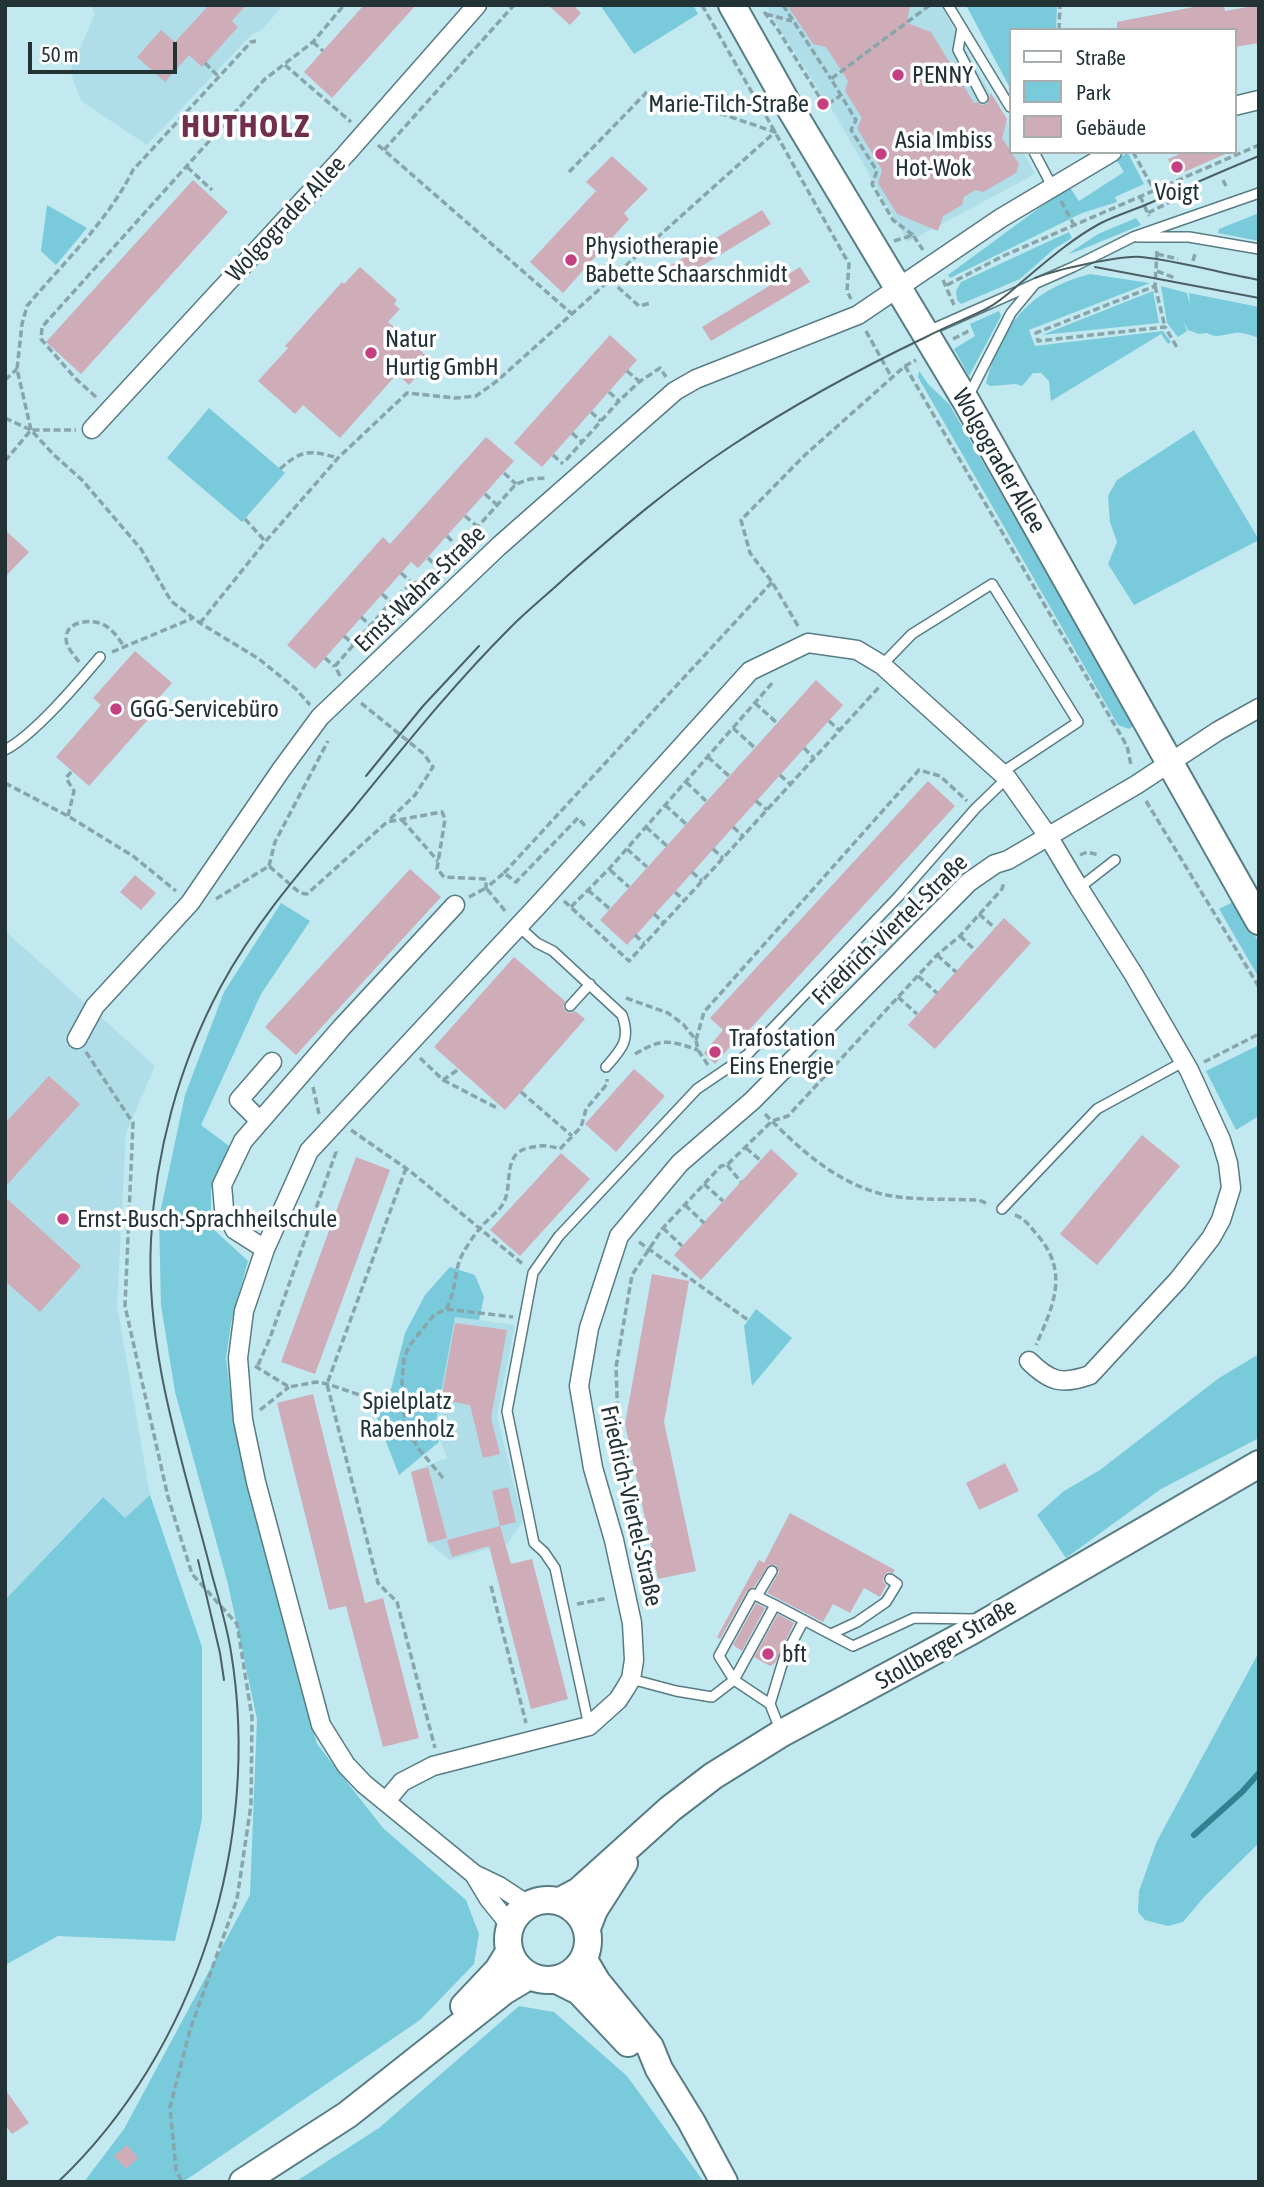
<!DOCTYPE html>
<html>
<head>
<meta charset="utf-8">
<style>
  body { margin:0 }
  #map { position:relative; width:1264px; height:2187px; overflow:hidden; background:#c2e8f0; font-family:"Asap Condensed",sans-serif }
  canvas { display:block }
  .frame { position:absolute; inset:0; border:7px solid #223235; pointer-events:none }
  .legend { position:absolute; left:1009px; top:28px; width:228px; height:126px; box-sizing:border-box; background:#fff; border:2px solid #a7adae; margin:0; padding:9px 12px; list-style:none; font-size:21px; color:#223235 }
  .legend li { display:flex; align-items:center; gap:14px; height:35px }
  .legend b { width:35px; border:2px solid #a7adae }
  .scale { position:absolute; left:28px; top:42px; width:149px; height:32px; box-sizing:border-box; border:4px solid #223235; border-top:0; padding-left:9px; font-size:21px; line-height:24px; white-space:nowrap; color:#223235; -webkit-text-stroke:5px #fff; paint-order:stroke }
</style>
</head>
<body>
<div id="map">
<canvas width="1264" height="2187"></canvas>
<div class="frame"></div>
<ul class="legend">
<li><b style="height:9px;background:#fff"></b>Straße</li>
<li><b style="height:19px;background:#79cadb"></b>Park</li>
<li><b style="height:19px;background:#ceadb9"></b>Gebäude</li>
</ul>
<div class="scale">50 m</div>
</div>
<script>
const g = document.querySelector('canvas').getContext('2d');
g.lineJoin = 'round';
function paint(path, color) {
  g.fillStyle = color;
  g.fill(path, 'evenodd');
}
function stroke(path, color, width, dash) {
  g.strokeStyle = color;
  g.lineWidth = width;
  g.lineCap = dash ? 'butt' : 'round';
  g.setLineDash(dash || []);
  g.stroke(path);
}
function drawText(font, color, halo, rows, align = 'center') {
  g.font = font + ' "Asap Condensed",sans-serif';
  g.lineWidth = 7;
  g.setLineDash([]);
  g.textBaseline = 'middle';
  g.strokeStyle = halo;
  g.fillStyle = color;
  for (const [text, x, y, turn = 0] of rows) {
    g.save();
    g.translate(x, y);
    g.rotate((+turn || 0) * Math.PI / 180);
    g.textAlign = isNaN(turn) ? turn : align;
    if (halo) g.strokeText(text, 0, 0);
    g.fillText(text, 0, 0);
    g.restore();
  }
}
paint(new Path2D(`
  M91 5H283L262 30 251 35 147 145 81 101 70 71 95 14Z
  M765 5H941L1010 129V152H1023L1035 174 908 242 840 123Z
  M5 931 155 1066 126 1133 117 1305 150 1495 125 1518 102 1497 5 1600Z
  M455 1317 515 1325 497 1416 523 1521 508 1543 450 1560 428 1543 411 1472 447 1458 435 1425Z`), '#afdee8');
paint(new Path2D(`
  M600 5H693L698 14 634 54Z
  M966 5H1057L1056 30H1010V88Z
  M1128 153 1144 184 1115 197 1117 202 1082 213 950 278 948 275 1069 186 1079 201 1124 172 1116 159Z
  M47 205 87 228 56 265 41 251Z
  M1259 213V241L1218 233 1219 229Z
  M1136 218 1141 225 1078 251 1068 254 1098 234Z
  M1069 232 1072 238 1054 249 1020 279 961 304 957 300 956 291 961 282Z
  M1090 274 1150 283 1029 330 1035 346 1163 331 1171 342 1168 344 1161 334 1051 401 1049 381 1041 373H1033L1022 386 1016 384 990 386 986 383C1002 324 1029 290 1090 274Z
  M1161 286 1187 293 1190 305 1189 293 1259 307V338C1252 336 1243 332 1235 333 1224 334 1217 339 1207 333L1199 334 1188 330 1183 321 1187 331 1178 337 1167 323Z
  M1153 291 1159 323 1042 335Z
  M999 311 1001 316 969 376 954 349 975 336 970 324Z
  M919 371 929 385 949 404 1135 725 1129 729 1118 725 918 377Z
  M209 408 285 473 242 522 167 458Z
  M1194 430 1259 540 1134 605 1108 564 1117 542 1110 522 1108 496 1117 480Z
  M1235 901 1259 943V978L1219 909Z
  M281 903 310 921 261 994 201 1125 229 1146 211 1190V1227L248 1261 231 1323 226 1358 233 1413 317 1744 383 1828 466 1900 479 1934 474 1964 420 2020 183 2182H84L124 2129 250 1895 257 1719 228 1584 175 1392 161 1305 159 1218 185 1095 224 992Z
  M1259 1045V1116L1236 1130 1206 1071Z
  M450 1267 475 1275 484 1297 479 1320 455 1317 435 1425 439 1442 399 1475 373 1408 377 1396 386 1389H391L405 1333 425 1295Z
  M756 1309 792 1338 752 1386 744 1326Z
  M1259 1354V1438L1161 1489 1066 1558 1037 1515 1064 1491 1100 1470 1219 1378Z
  M150 1495 202 1647V1819L175 1941 58 1936 5 1965V1600L103 1497 125 1518Z
  M1259 1652V1843L1204 1897 1183 1922 1168 1926 1145 1920 1138 1912 1139 1891 1157 1841Z
  M519 2006 554 2012 627 2076 704 2182H295L379 2128Z`), '#79cadb');
stroke(new Path2D(`
  M1194 1835 1242 1792 1259 1773`), '#318291', 6);
paint(new Path2D(`
  M209 5H246L232 21 238 27 202 67 189 55 165 82 137 57 161 30 175 42Z
  M364 5H416L332 98 304 72Z
  M548 5H573L581 13 570 25Z
  M787 5H910L907 23 931 32 974 103 977 102 982 105 987 104 991 93 1007 119 1002 138 1019 164 1016 173 983 192 975 190 964 197 962 205 943 216 938 231 897 214 878 183 882 170 857 128 862 118 845 91 848 81 826 47 813 44Z
  M1204 5H1224L1225 11 1259 5V43L1234 47V30H1117V22Z
  M1184 152H1230L1175 176 1168 159Z
  M612 156 648 189 624 213 629 219 563 293 530 262 596 191 586 182Z
  M193 180 228 212 81 374 46 342Z
  M762 210 771 224 672 284 663 270Z
  M360 267 397 300 394 304 400 309 388 322 431 360 409 385 397 374 340 438 303 405 295 414 258 381 288 348 285 346 342 282 344 284Z
  M800 267 810 282 711 341 702 327Z
  M610 335 637 360 542 467 514 443Z
  M486 437 514 461 418 568 411 562 315 669 287 645 383 537 390 544Z
  M5 530 29 552 5 577Z
  M135 651 172 683 148 710 153 714 89 786 56 757 101 705 93 698Z
  M816 680 843 705 627 945 600 920Z
  M928 781 955 806 737 1043 735 1041 715 1064 704 1053 723 1030 710 1018Z
  M410 869 441 897 296 1055 265 1027Z
  M135 875 156 893 141 910 120 892Z
  M1004 918 1031 943 935 1049 908 1025Z
  M514 957 565 1001 563 1007 566 1012 571 1013 575 1011 585 1019 505 1110 434 1047Z
  M634 1069 665 1096 616 1152 585 1124Z
  M49 1076 80 1104 5 1187V1123Z
  M1142 1135 1180 1166 1097 1265 1060 1234Z
  M771 1149 798 1174 701 1280 674 1255Z
  M561 1153 590 1179 520 1256 490 1230Z
  M356 1157 390 1170 315 1374 281 1362Z
  M5 1197 81 1266 40 1312 5 1281Z
  M652 1274 689 1281 664 1422 696 1571 658 1579 625 1424Z
  M455 1323 507 1330 491 1418 500 1454 483 1458 470 1405 441 1400Z
  M313 1394 365 1603 383 1598 419 1738 383 1747 346 1606 329 1610 277 1403Z
  M1005 1463 1019 1491 979 1510 966 1483Z
  M428 1467 447 1538 428 1543 411 1472Z
  M508 1487 516 1522 500 1526 492 1491Z
  M790 1513 895 1570 893 1573 888 1572 884 1576 883 1581 886 1585 880 1597 864 1588 850 1613 833 1604 823 1622 767 1593 779 1572 776 1565H769L754 1587 747 1591 720 1639 717 1637 759 1560 764 1563Z
  M500 1526 511 1564 532 1559 568 1699 531 1709 489 1546 452 1557 447 1540Z
  M756 1603 765 1608 742 1651 733 1645Z
  M778 1614 794 1623 775 1663 770 1666 754 1657Z
  M5 2089 29 2123 12 2134 5 2125Z
  M127 2145 138 2158 126 2169 114 2156Z`), '#ceadb9');
const lane = new Path2D(`
  M948 5 1010 107
  M962 28 958 50 983 98
  M1034 152 1053 188
  M1138 237H1189L1259 249
  M928 331 1073 267 1133 237 1259 193
  M969 395 1011 313 1035 284
  M882 665 912 634 992 584 1078 722 1001 773
  M5 750C34 735 78 683 100 657
  M1079 888 1115 860
  M518 926 537 943 553 951 622 1015C631 1040 622 1049 606 1067
  M570 1006 590 984
  M1002 1209 1097 1109 1183 1062
  M757 1596 772 1571
  M775 1605 753 1594 719 1656 734 1680 770 1704 781 1732
  M831 1634 857 1622 886 1602 897 1584 890 1579
  M631 1679 676 1691 712 1697 734 1680 775 1605 853 1646 914 1618 975 1619
  M770 1704 784 1658 804 1620
  M589 1726 555 1568 544 1552 534 1543 507 1411 533 1273 559 1236 697 1089 747 1055 898 897 975 809 1007 778`);
const street = new Path2D(`
  M1234 106 1259 100
  M92 429 346 154 477 5
  M77 1039 95 1006 190 903 281 770 320 717 499 546 675 391 696 379 858 315 1001 218 1112 152
  M260 1121 239 1100 272 1062
  M265 1249 235 1230 224 1209 222 1185 243 1141 342 1027 455 905
  M386 1801 402 1782 433 1766 589 1726 618 1700 625 1689 631 1679 634 1660 632 1623 614 1540 593 1468 579 1386 589 1328 619 1236 680 1163 752 1101 969 882 995 864 1008 860 1136 785 1218 731 1259 708
  M474 1874 489 1899 510 1925
  M528 1905 499 1886 474 1874 364 1784 346 1765 321 1725 256 1482 243 1420 238 1358 244 1311 265 1249 309 1151 542 901 750 671 808 643 857 650 882 665 1007 778 1048 836 1079 888 1134 975 1189 1070 1221 1140 1228 1163 1231 1188 1221 1220 1211 1238 1178 1280 1090 1375C1062 1385 1050 1382 1029 1361`);
const secondary = new Path2D(`
  M732 5 787 103 966 401 1259 921
  M508 1940a40 40 0 1 1 80 0a40 40 0 1 1-80 0Z
  M560 1901 579 1891 670 1809 713 1776 782 1733 973 1630 1259 1464
  M587 1928 594 1910 624 1863
  M584 1960 597 1982 650 2047 659 2069 691 2121 724 2182
  M557 1980 579 1991 628 2043
  M464 2006 498 1970 509 1952
  M243 2182 347 2115 504 1991 529 1976`);
stroke(lane, '#587c83', 12);
stroke(street, '#587c83', 21);
stroke(secondary, '#587c83', 30);
stroke(new Path2D(`
  M702 5 762 110
  M783 5 831 79
  M764 12 777 28 825 106 840 96
  M766 14 792 21
  M1059 30 1060 5
  M313 42 323 51
  M205 63 219 77
  M285 65 351 122
  M766 116 849 264 847 291 851 299
  M378 145 572 314
  M384 150 514 5
  M1133 152 1154 190
  M187 167 212 190
  M569 172 647 92
  M1223 180 1226 186
  M1140 196 1149 216
  M1061 201 1074 225
  M1148 213 1170 202
  M913 235 893 220 872 184 877 171 851 130 856 120 831 79 930 5
  M894 241 913 235 923 250
  M1157 251 1155 286 1036 333 1038 341 1165 327 1178 349
  M1157 254 1178 259
  M1193 261 1195 254
  M1157 271 1175 278
  M610 280 639 306 651 303
  M943 280 954 305
  M947 285 1003 256 1259 145
  M1155 286 1165 327
  M866 331 892 378
  M953 339 967 332 965 328
  M905 366 1127 746 1131 765
  M627 371 639 381
  M5 380 17 369
  M609 392 619 401
  M96 397 76 379 41 339 42 327 265 79 313 42 344 5
  M591 412 601 421
  M5 418 31 430 54 455 82 480 141 549 171 601 200 623 259 659 296 689 310 705
  M31 430 17 369 22 324 27 306C64 262 108 221 133 170L251 42 256 41
  M572 433 582 442
  M553 455 563 464
  M566 460 619 401 639 382 660 368 666 377
  M5 461 31 430H76
  M280 469C302 449 310 450 338 458
  M504 473 516 484
  M485 494 496 504
  M465 516 477 526
  M245 519 265 541
  M447 536 458 547
  M428 558 440 569
  M401 573 412 583
  M382 594 391 602
  M361 617 370 625
  M200 623 265 542 338 458 407 393 455 398 476 396 497 381 775 132 719 113 700 97
  M798 626 772 582 750 553 741 520 805 455 905 366 916 360
  M344 636 353 644
  M112 652 193 618
  M325 658 334 666
  M79 662C74 655 66 647 66 638 66 621 91 619 102 624 113 629 119 639 125 648
  M340 676 335 666 391 602 412 583 426 582 440 569 516 484 530 479 547 478
  M361 703 424 754 433 767 415 795 388 821
  M755 703 777 723
  M829 721 839 730
  M733 728 755 748
  M804 748 814 758
  M708 757 729 776
  M780 775 790 784
  M686 782 706 801
  M5 783 68 816 133 856 176 891
  M756 801 767 810
  M1146 801 1259 987
  M665 805 686 824
  M68 816 74 791 66 778 72 771
  M402 820 438 861
  M646 827 667 846
  M733 827 743 836
  M627 849 647 867
  M713 849 723 858
  M1080 855 1087 852 1099 855
  M269 866 275 842 328 741
  M610 870 629 887
  M692 872 702 881
  M504 873 772 582
  M588 890 610 909
  M675 892 684 900
  M469 897 486 888 506 912
  M216 899 269 866 300 893 307 894 387 822 442 812 445 819 437 869 444 877 486 879V888L504 873 516 882 578 818 586 827
  M564 901 629 961 881 685
  M571 907 609 869 774 681
  M654 914 663 922
  M979 914 995 928
  M635 935 644 943
  M960 936 975 950
  M937 955 956 972
  M918 976 937 993
  M898 997 917 1014
  M626 998 668 1013 683 1024 696 1040 698 1050 708 1065
  M696 1040 704 1012 919 770 940 776 967 801
  M86 1052 133 1123 125 1306 168 1497 192 1574 237 1624 252 1717 251 1805 237 1899 190 2030 170 2107 176 2170 182 2182
  M635 1054C662 1038 669 1040 698 1050
  M420 1058 443 1080 459 1069
  M1204 1062 1259 1034
  M443 1080 497 1108
  M313 1087 319 1114
  M521 1092 572 1136
  M765 1114C802 1152 845 1191 899 1197 925 1200 953 1199 979 1200L988 1204
  M351 1130 410 1171 524 1265
  M746 1148 760 1160
  M727 1165 741 1182
  M406 1168 327 1384 378 1583 397 1602 435 1748
  M704 1184 723 1201
  M685 1205 704 1223
  M1015 1215C1026 1219 1031 1228 1039 1237 1069 1273 1053 1307 1036 1345
  M663 1228 682 1246
  M639 1242 748 1320
  M446 1309C457 1291 453 1271 463 1253 468 1244 475 1234 482 1226 489 1218 499 1212 504 1202 513 1184 502 1154 528 1148 541 1145 548 1145 560 1149L581 1127 586 1109 607 1084V1079
  M258 1365 270 1338 336 1152 335 1149
  M255 1366 289 1387 316 1382 327 1384 402 1409
  M260 1410 289 1387
  M609 1449 618 1424 616 1367 632 1275 663 1228 721 1166 727 1165 772 1121 788 1116 937 955 960 936 1002 889 1004 882
  M443 1478 418 1448 405 1426 402 1381 404 1359 409 1346 434 1315 446 1309 513 1317
  M491 1586 526 1723
  M577 1604 608 1598`), '#87a5ab', 3.5, [7, 3.5]);
stroke(lane, '#fff', 9);
stroke(street, '#fff', 18);
stroke(secondary, '#fff', 26);
stroke(new Path2D(`
  M1095 267 1259 298
  M1035 278C1054 270 1121 255 1141 257 1180 261 1220 273 1259 280
  M366 776 423 706 479 646
  M198 1560 220 1653 224 1680
  M58 2182C197 2050 262 1840 231 1652 227 1626 219 1600 212 1575 184 1465 145 1354 151 1240 155 1153 179 1065 220 988 256 921 304 867 353 809 403 748 452 686 508 630 526 611 547 595 566 577 618 531 672 485 731 446 793 405 859 369 926 337 945 327 966 319 986 309 998 303 1007 295 1017 286 1043 264 1071 239 1101 223 1117 215 1134 210 1150 203 1186 187 1222 171 1259 156`), '#4a6064', 2);
for (const [x, y, r, color] of [
  [898,75,7,"#c54082"],
  [823,104,7,"#c54082"],
  [881,154,7,"#c54082"],
  [1177,167,7,"#c54082"],
  [571,260,7,"#c54082"],
  [371,353,7,"#c54082"],
  [116,709,7,"#c54082"],
  [715,1052,7,"#c54082"],
  [63,1219,7,"#c54082"],
  [768,1654,7,"#c54082"]
]) {
  const dot = new Path2D();
  dot.arc(x, y, r, 0, 2 * Math.PI);
  g.fillStyle = color;
  g.fill(dot);
  stroke(dot, '#fff', 2.5);
}
drawText('24px', '#223235', '#fff', [
  ["PENNY",912,75],
  ["Marie-Tilch-Straße",809,104,"right"],
  ["Asia Imbiss",895,140],
  ["Hot-Wok",895,168],
  ["Voigt",1177,192,"center"],
  ["Physiotherapie",585,246],
  ["Babette Schaarschmidt",585,274],
  ["Natur",385,339],
  ["Hurtig GmbH",385,367],
  ["GGG-Servicebüro",130,709],
  ["Trafostation",729,1038],
  ["Eins Energie",729,1066],
  ["Ernst-Busch-Sprachheilschule",77,1219],
  ["bft",782,1654]
], 'left');
drawText('24px', '#223235', '#fff', [
  ["Wolgograder Allee",286,219,-47],
  ["Wolgograder Allee",999,461,60],
  ["Ernst-Wabra-Straße",420,589,-44],
  ["Friedrich-Viertel-Straße",890,930,-44],
  ["Friedrich-Viertel-Straße",631,1506,77],
  ["Stollberger Straße",946,1644,-30]
]);
drawText('24px', '#1f373c', '#fff', [
  ["Spielplatz",407,1401],
  ["Rabenholz",407,1429]
]);
g.letterSpacing = '2px';
drawText('bold 32px', '#712f4e', '#fff', [
  ["HUTHOLZ",246,127]
]);
g.letterSpacing = '0px';
</script>
</body>
</html>
